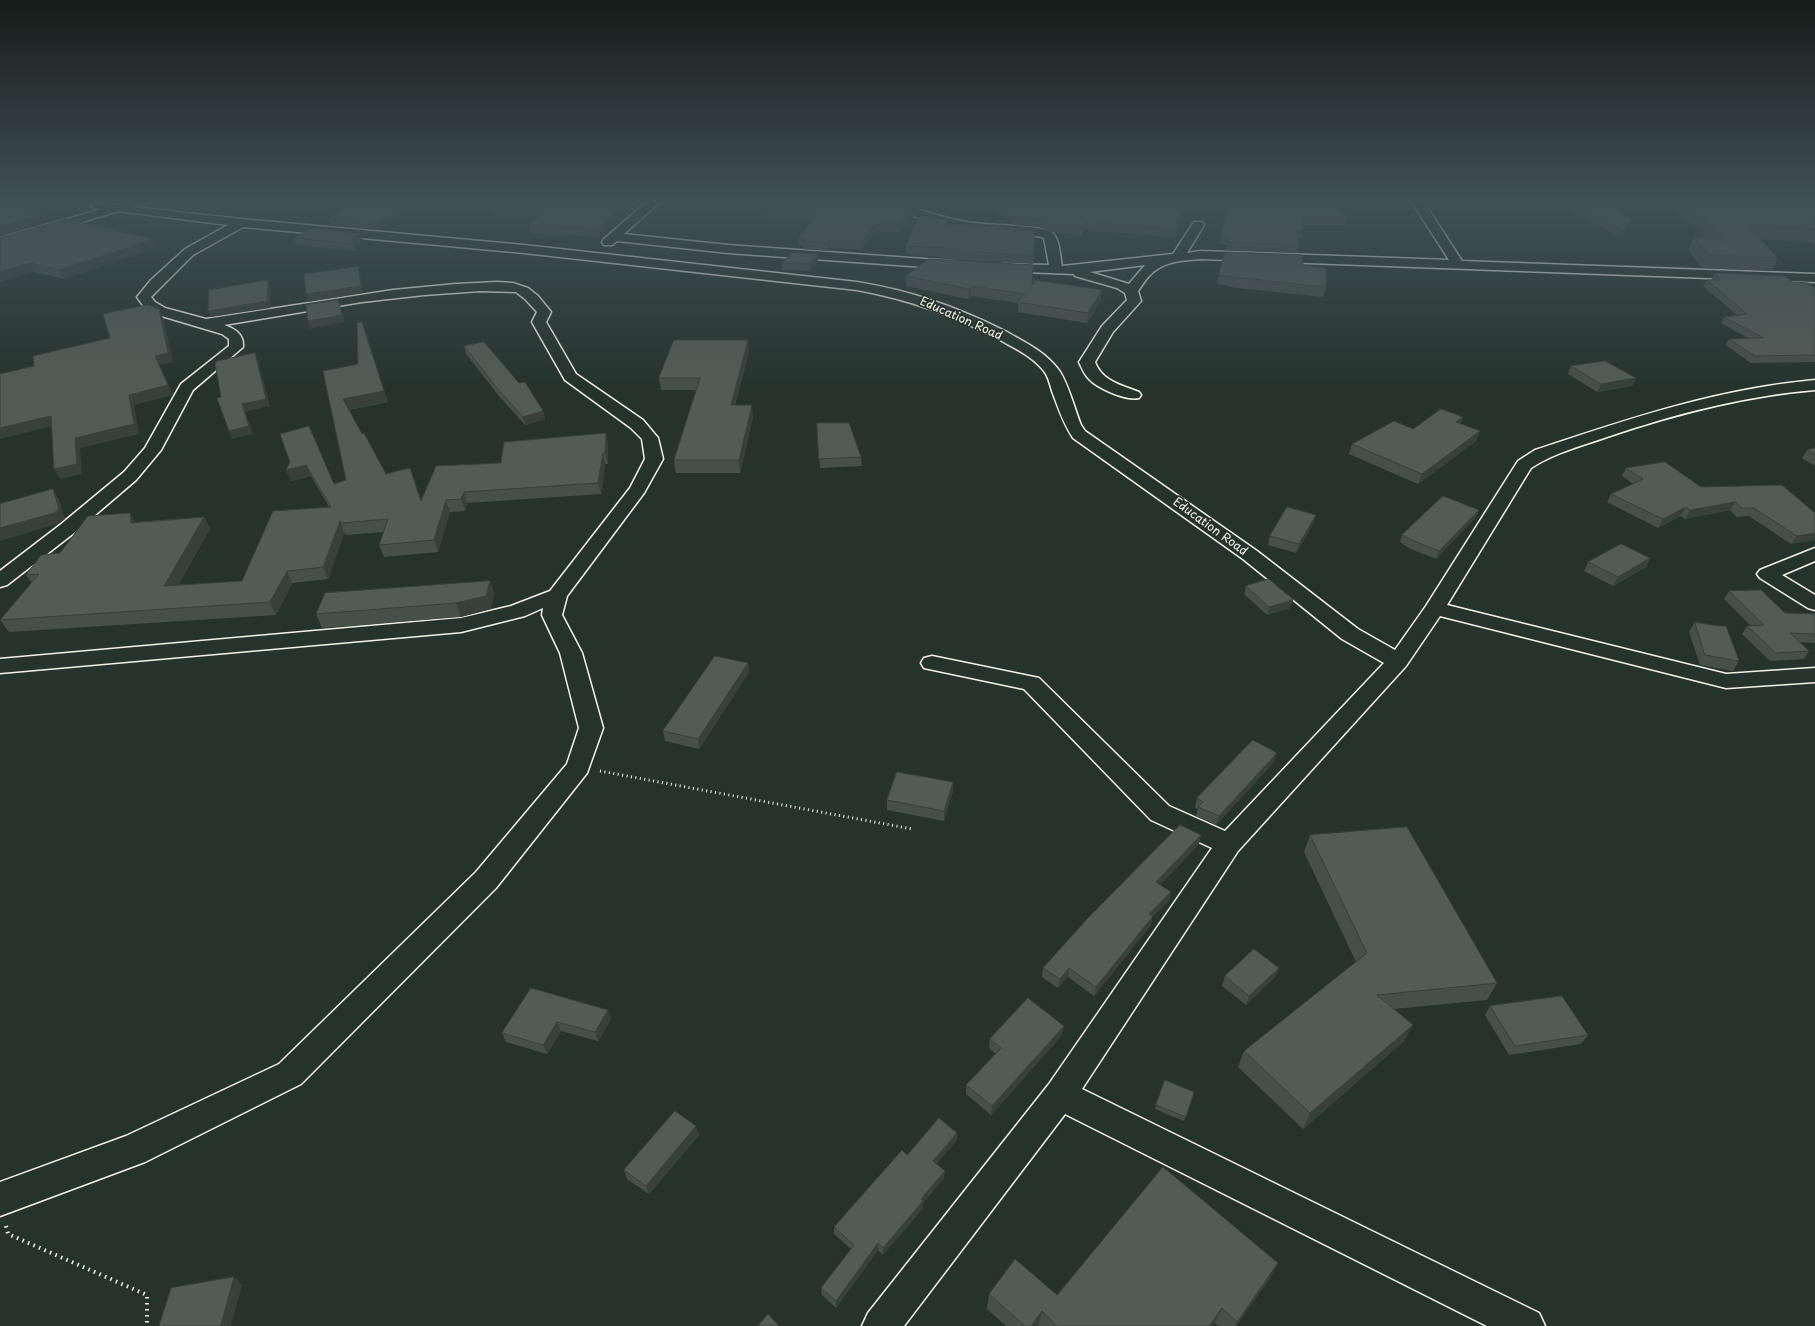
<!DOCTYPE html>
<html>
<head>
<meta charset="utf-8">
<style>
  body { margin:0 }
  canvas { display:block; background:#26332d }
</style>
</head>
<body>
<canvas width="1815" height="1326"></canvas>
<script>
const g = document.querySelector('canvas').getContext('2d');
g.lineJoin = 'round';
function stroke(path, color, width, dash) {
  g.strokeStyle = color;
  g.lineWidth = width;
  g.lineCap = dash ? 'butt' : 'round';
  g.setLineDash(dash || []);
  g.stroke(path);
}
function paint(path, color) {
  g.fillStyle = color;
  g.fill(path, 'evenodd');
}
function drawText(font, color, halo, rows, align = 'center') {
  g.font = font + ' "Playpen Sans",sans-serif';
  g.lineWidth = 3.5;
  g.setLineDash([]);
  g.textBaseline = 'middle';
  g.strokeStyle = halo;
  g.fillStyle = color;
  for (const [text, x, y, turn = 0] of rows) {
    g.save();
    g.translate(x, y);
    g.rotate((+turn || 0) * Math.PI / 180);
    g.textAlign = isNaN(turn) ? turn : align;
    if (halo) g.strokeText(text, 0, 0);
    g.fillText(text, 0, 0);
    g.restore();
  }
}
const minor = new Path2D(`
  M650 199H663L624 234 728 245 953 261 958 262 959 265 958 268 953 269 728 253 617 241 612 245H604L602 242 604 239Z
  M1410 199H1422L1462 261 1815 274V282L1201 259C1187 260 1167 261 1156 270 1148 275 1143 284 1138 291L1141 301 1113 332 1095 362C1102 381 1121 385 1139 392L1141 395 1139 398C1126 401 1097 388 1089 379 1084 374 1082 368 1079 362L1102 326 1127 300 1125 293 1117 288 1075 276 1074 274 999 271 998 268 999 265 1004 264 1049 265 1044 238 1042 237C1021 233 999 235 978 231 944 226 912 216 880 205L878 203 884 200C912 206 938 217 966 222 987 226 1036 224 1051 232 1060 237 1060 257 1062 266L1173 254 1194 222H1202L1204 225 1187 253 1201 251 1449 260ZM1145 265 1129 284 1090 272Z
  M97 203 241 219 524 245 857 282C912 291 957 307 1007 332 1026 343 1044 351 1058 369 1067 380 1075 410 1081 425L1085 431 1257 551 1358 629 1395 650 1426 606 1518 461 1535 450C1629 419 1716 389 1815 380V390C1743 396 1675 414 1607 437 1581 446 1554 453 1531 468L1447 605 1726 674 1815 668V682L1726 688 1440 616 1406 666 1238 851 1082 1089 1539 1313 1545 1326H1487L1065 1114 904 1326H862L868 1313 1049 1084 1212 848 1151 820 1024 689 924 668 921 663 924 658 932 656 1039 678 1169 806 1225 831 1384 663 1342 639 1243 559 1073 438C1063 423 1058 407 1052 391 1050 384 1048 376 1044 371 1032 356 1016 349 1000 340 951 315 911 300 857 290L524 253 243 227 193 255 151 297 155 302 165 308 206 319 393 290 456 284 497 282 513 283 528 288 538 296 551 312 546 322 576 374 643 420 658 438 663 459 644 493 567 596 562 615 582 653 603 728 587 773 496 888 301 1084 145 1162 0 1216V1182L126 1136 279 1064 476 872 567 764 579 728 560 653 542 615 543 608 525 616 461 632 0 673V659L461 618 511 606 550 591 630 488 645 459 642 439 631 428 565 380 532 322 537 312 525 299 516 292 480 291 424 295 362 302 224 325C235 329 244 334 243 347L193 390 161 450 136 480 74 533 7 585 0 587V571L60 525 124 472 145 448 181 384 229 346V339L222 334 155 314 145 308 137 297 151 280 185 249 228 225 93 208 91 206Z
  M1815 548V561L1782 575 1815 595V610L1808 608 1760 578 1757 574 1760 570Z`);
const highway = new Path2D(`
  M137 199H155L153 201 0 246V238Z`);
stroke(minor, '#f4f1e8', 3);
stroke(highway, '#f4f1e8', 3);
stroke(new Path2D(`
  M600 771 912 829`), '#f4f1e8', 3, [1, 3.5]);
stroke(new Path2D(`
  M6 1226 8 1234 147 1295V1326`), '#f4f1e8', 4, [1.5, 4.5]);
paint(minor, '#26332d');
paint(highway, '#26332d');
paint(new Path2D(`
  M635 199 600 237 530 233 529 225 538 217 493 215 491 207Z
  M896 199H930L920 210 896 202Z
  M982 199H1331L1347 217 1345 225H1303L1304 230 1302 238H1298L1299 245 1297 253 1225 250 1227 245 1219 244 1227 207 1183 208 1176 238 1084 229 1081 235 1052 232 1038 227 1014 225Z
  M1545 199H1815V244H1812L1810 242 1760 239 1778 258 1772 271 1702 268 1688 250 1694 237 1706 238 1672 206 1671 207 1615 209 1631 219 1628 226 1622 237Z
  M406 205 408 212 378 230 330 226 328 219Z
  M765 210 913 218 900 232 876 230 862 250 830 248 828 251 803 249V245H799L798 237 812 221 765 218Z
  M947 224 1035 230 1033 264 942 259V257L906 254V246Z
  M0 238 154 239 157 247 64 279 34 272Z
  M294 238 363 240 354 245 356 251 296 245Z
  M818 254V261L810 271 782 270V263Z
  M1303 265 1326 287 1323 297 1238 288 1217 284 1219 275Z
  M1715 273 1792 282 1815 288V362L1751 363 1726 345 1729 339 1748 338 1721 323 1724 317 1737 315 1703 286 1707 280H1712H1711Z
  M906 276 1032 285 1101 300 1087 323 1018 312V303L971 296 968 299 906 286Z
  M464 346 543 411 545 419 525 425 499 396 466 354Z
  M749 351 735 405 753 417 740 473H676L674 460 696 390H661L659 378Z
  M1571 366 1636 378 1632 386 1597 392 1568 374Z
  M323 371 388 402 349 410 362 434 386 474 421 501 501 463 606 433 608 445V464H605L601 494 467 503 465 511 450 512 438 552 384 557 379 545 384 532 346 535 344 533 328 579 292 583 276 615 9 632 0 620 32 583 26 575 60 553 135 522 204 517 210 529 178 585 242 581 329 507 311 476 291 481 290 462 280 434 334 484 346 480Z
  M1463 417 1460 424 1476 441 1418 484 1349 454 1352 444 1413 429Z
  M817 423 861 457 862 466 820 468Z
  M1815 448V466L1802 458 1807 450Z
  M1626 468 1701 487 1815 513V540L1791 544 1749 516 1737 517 1730 510 1685 519 1681 516 1658 528 1607 502 1611 494 1633 484 1622 476Z
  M1479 510 1476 517 1436 559 1411 549 1400 542 1402 535Z
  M1313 524 1296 553 1268 545 1270 536Z
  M1650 558 1646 567 1613 586 1584 571 1588 562Z
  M490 581 494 594 491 609 461 617 322 628 316 614Z
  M1246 586 1290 608 1267 615 1244 594Z
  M1729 591 1785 613 1815 614V643L1799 642 1809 651 1804 659 1770 661 1742 634 1747 626H1751L1724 599Z
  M1695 622 1739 661 1733 671 1700 665 1689 632Z
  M748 663 749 672 699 749 665 741 663 731Z
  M1274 762 1216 825 1196 816 1198 809 1195 808 1197 798Z
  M953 791 944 821 887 810V800Z
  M1310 835 1497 983 1487 1000 1394 1009 1404 1041 1303 1129 1238 1067 1244 1051 1356 962 1304 852Z
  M1199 844 1160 885 1171 892 1169 901 1152 917 1151 925 1094 996 1068 977 1058 988 1042 977 1043 968Z
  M1279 968 1275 977 1246 1005 1222 986 1225 976Z
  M1490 1006 1588 1035 1581 1044 1509 1055 1485 1015Z
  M608 1010 611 1019 598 1041 561 1031 547 1054 506 1042 502 1033Z
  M1062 1035 991 1115 966 1094V1085L996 1054 989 1048 990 1039Z
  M1165 1080 1194 1092 1184 1121 1155 1109Z
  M957 1133V1140L936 1164 944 1178 923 1203V1208L883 1255 878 1250 836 1308 822 1295 821 1288 851 1249 834 1234V1227L907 1155Z
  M699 1135 649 1194 627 1179 624 1170Z
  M1270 1278 1236 1326H1218L1215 1323 1212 1326H1040L1039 1325 1038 1326H1006L987 1309 989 1294 1057 1295Z`), '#474f49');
paint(new Path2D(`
  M627 199H635L600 237 598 229Z
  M923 199H930L920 210V202Z
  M1185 200 1183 208 1176 238 1177 230Z
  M406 205 408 212 378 230 376 223Z
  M913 210V218L900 232V224Z
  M46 214 50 222 0 236V227Z
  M1631 219 1628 226 1622 237 1624 230Z
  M1085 221 1084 229 1081 235 1082 227Z
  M876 222V230L862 250V242Z
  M360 233 363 240 354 245 356 251 352 238Z
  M154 239 157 247 64 279 59 270Z
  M830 240V248L828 251 827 243Z
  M818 254V261L810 271 809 264Z
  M30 263 34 272 0 282V272Z
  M358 267 360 274 363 293 308 302 306 294Z
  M268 280 270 286V308L211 317 208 311Z
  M972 286 971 296 968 299 969 289Z
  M1102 290 1101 300 1087 323 1088 313Z
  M338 300 345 322 310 329 308 321Z
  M159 309 163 318 173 362 159 365 173 395 134 405 139 434 80 448 82 474 60 479 54 469 75 438 129 395 155 356Z
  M366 332 388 402 347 410 343 399 384 391Z
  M748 340 749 351 732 417 731 405Z
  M255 353 258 361 270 406 245 412 253 434 232 439 229 431 242 404Z
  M1636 378 1632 386 1597 392 1601 384Z
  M752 405 753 417 740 473 739 460Z
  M543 411 545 419 525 425 523 417Z
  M51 416 57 425 0 439V428Z
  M1463 417 1459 427 1456 422Z
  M1480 431 1476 441 1418 484 1422 474Z
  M606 433 608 445V464L605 453Z
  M603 453 605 464 601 494 598 483Z
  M306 465 311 476 291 481 286 470Z
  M53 489 59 500 65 519 60 523 0 541V528Z
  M464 492 467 503 465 511 461 499Z
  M446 500 450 512 438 552 434 540Z
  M1735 502 1730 510 1685 519 1690 510Z
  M1686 507 1681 516 1658 528 1663 519Z
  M1479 510 1476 517 1436 559 1439 551Z
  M130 513 136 524 131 523Z
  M1316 515 1313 524 1296 553 1299 544Z
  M204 517 210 529 171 598 164 586Z
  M340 521 344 533 328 579 323 567Z
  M1815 533V540L1791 544 1797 536Z
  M1650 558 1646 567 1613 586 1618 577Z
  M287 571 292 583 276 615 270 602Z
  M490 581 494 594 491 609 461 617 456 603Z
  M1293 600 1290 608 1267 615 1269 607Z
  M748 663 749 672 699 749 698 739Z
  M1277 753 1274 762 1216 825 1219 816Z
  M953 782V791L944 821V811Z
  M1201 835 1199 844 1154 891 1156 882Z
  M1171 892 1169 901 1152 917 1151 925 1094 996 1096 987 1149 914Z
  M1069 968 1068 977 1058 988 1060 979Z
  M1279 968 1275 977 1246 1005 1249 996Z
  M608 1010 611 1019 598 1041 595 1032Z
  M557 1022 561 1031 547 1054 543 1045Z
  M1413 1025 1404 1041 1303 1129 1310 1113Z
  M1064 1026 1062 1035 991 1115 992 1106Z
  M696 1126 699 1135 649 1194 646 1186Z
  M957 1133V1140L933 1168V1161Z
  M945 1171 944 1178 923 1203V1208L883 1255V1248L921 1199Z
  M878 1243V1250L836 1308V1301Z
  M1278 1263 1270 1278 1236 1326H1235L1237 1322Z
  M234 1277 242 1285 231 1326H222L221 1325Z
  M1222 1308 1215 1323 1212 1326H1209Z
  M1042 1311 1038 1326H1031Z`), '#39403c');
const building = new Path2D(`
  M502 199H627L598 229 529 225 547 210 491 207Z
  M774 199H879L913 210 900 224 876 222 862 242 830 240 827 243 803 241 806 238 798 237 817 215 812 214 813 213 765 210Z
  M911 199H923L920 202Z
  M992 199H1331L1347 217H1302L1304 230H1297L1299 245 1227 242 1228 237 1221 236 1229 200H1185L1177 230 1085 221 1082 227 1053 224 1038 219 1015 217Z
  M1560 199H1671L1674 201 1605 203 1631 219 1624 230Z
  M1682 199H1815V229L1747 225 1778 258 1709 255 1694 237 1727 240Z
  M359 201 406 205 376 223 328 219Z
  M0 203 16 208 46 214 0 227Z
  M919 216 947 219 945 224 999 226 1035 230 1033 255 942 250 945 248 906 246Z
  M66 219 154 239 59 270 30 263 0 272V238Z
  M312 228 360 233 352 238 353 244 294 238Z
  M793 252 818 254 809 264 782 263Z
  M1225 252 1302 255 1303 265 1326 268V287L1240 278 1219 275Z
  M929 259 1033 265 1032 285 1035 280 1102 290 1088 313 1018 302 1025 294 972 286 969 289 906 276Z
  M358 267 361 286 306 294 304 274Z
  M1715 273 1785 276 1792 282 1808 283 1815 288V355L1755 356 1729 339 1764 338 1724 317 1747 314 1707 280H1720Z
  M268 280 267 301 208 311 209 290Z
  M338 300 342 315 308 321 306 305Z
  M148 305 159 309 168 353 155 356 168 385 129 395 134 424 75 438 77 464 54 469 51 416 0 428V374L34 366 33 356 110 338 103 314Z
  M362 322 384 391 343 399 362 434 364 433 386 474 410 468 421 501 436 466 501 463 504 442 606 433 605 453H603L598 483 464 492 461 499 446 500 434 540 379 545 388 519 341 523 340 521 323 567 287 571 270 602 0 620 39 574 26 575 41 555 60 553 88 516 130 513 131 523 204 517 164 586 242 581 273 511 331 507 306 465 286 470 290 462 280 434 309 426 334 484 346 480 323 371 358 364 357 323Z
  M674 340H748L731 405H752L739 460H674L700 378H659Z
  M484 342 519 383 525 382 543 411 523 417 497 388 464 346Z
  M255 353 266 399 242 404 249 426 229 431 217 398 221 397 215 363 218 361Z
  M1605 361 1636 378 1601 384 1571 366Z
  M1441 409 1463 417 1456 422 1480 431 1422 474 1352 444 1394 421 1413 429Z
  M817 423H849L861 457 819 459Z
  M1815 448V454L1807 450Z
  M1665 462 1701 487 1782 485 1815 513V533L1797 536 1754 508H1742L1735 502 1690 510 1686 507 1663 519 1611 494 1643 479 1626 468Z
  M53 489 59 509 54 513 0 528V504Z
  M1443 496 1479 510 1439 551 1414 541 1402 535Z
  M1287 507 1316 515 1299 544 1270 536Z
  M1621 544 1650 558 1618 577 1588 562Z
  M1269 579 1293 600 1269 607 1246 586Z
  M490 581 486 596 456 603 316 614 325 593Z
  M1761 590 1785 613 1815 614V634L1790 633 1809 651 1776 653 1747 626 1764 625 1729 591Z
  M1695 622 1718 626H1726L1739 661 1705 655Z
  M715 656 748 663 698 739 663 731Z
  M1253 740 1277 753 1219 816 1198 807 1203 802 1197 798Z
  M897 772 953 782 944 811 887 800Z
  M1180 825 1201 835 1156 882 1171 892 1149 914 1153 916 1096 987 1069 968 1060 979 1043 968 1087 919Z
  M1407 827 1497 983 1377 995 1413 1025 1310 1113 1244 1051 1367 953 1310 835Z
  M1254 949 1279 968 1249 996 1225 976Z
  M531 988 608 1010 595 1032 557 1022 543 1045 502 1033Z
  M1562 996 1588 1035 1515 1046 1490 1006Z
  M1028 998 1064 1026 992 1106 966 1085 1001 1048 990 1039Z
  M1165 1080 1194 1092 1186 1117 1156 1105Z
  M675 1111 696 1126 646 1186 624 1170Z
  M939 1118 957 1133 933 1161 945 1171 921 1199 923 1201 883 1248 878 1243 836 1301 821 1288 854 1245 834 1227 902 1150 907 1155Z
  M1163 1167 1278 1263 1237 1322 1222 1308 1209 1326H1057L1042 1311 1031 1326H1025L989 1294 1015 1259 1057 1295Z
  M234 1277 221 1325 217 1326H159L171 1288Z
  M768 1314 779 1326H758Z`);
paint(building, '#525c55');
stroke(building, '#39403c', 1);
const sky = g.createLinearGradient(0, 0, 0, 385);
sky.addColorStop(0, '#151c19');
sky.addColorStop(0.52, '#415057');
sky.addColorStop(1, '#41505700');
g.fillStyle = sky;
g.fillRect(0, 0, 1815, 385);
drawText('12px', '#f4f1e8', '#26332d', [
  ["Education Road",961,319,24],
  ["Education Road",1210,527,36]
]);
</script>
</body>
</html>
